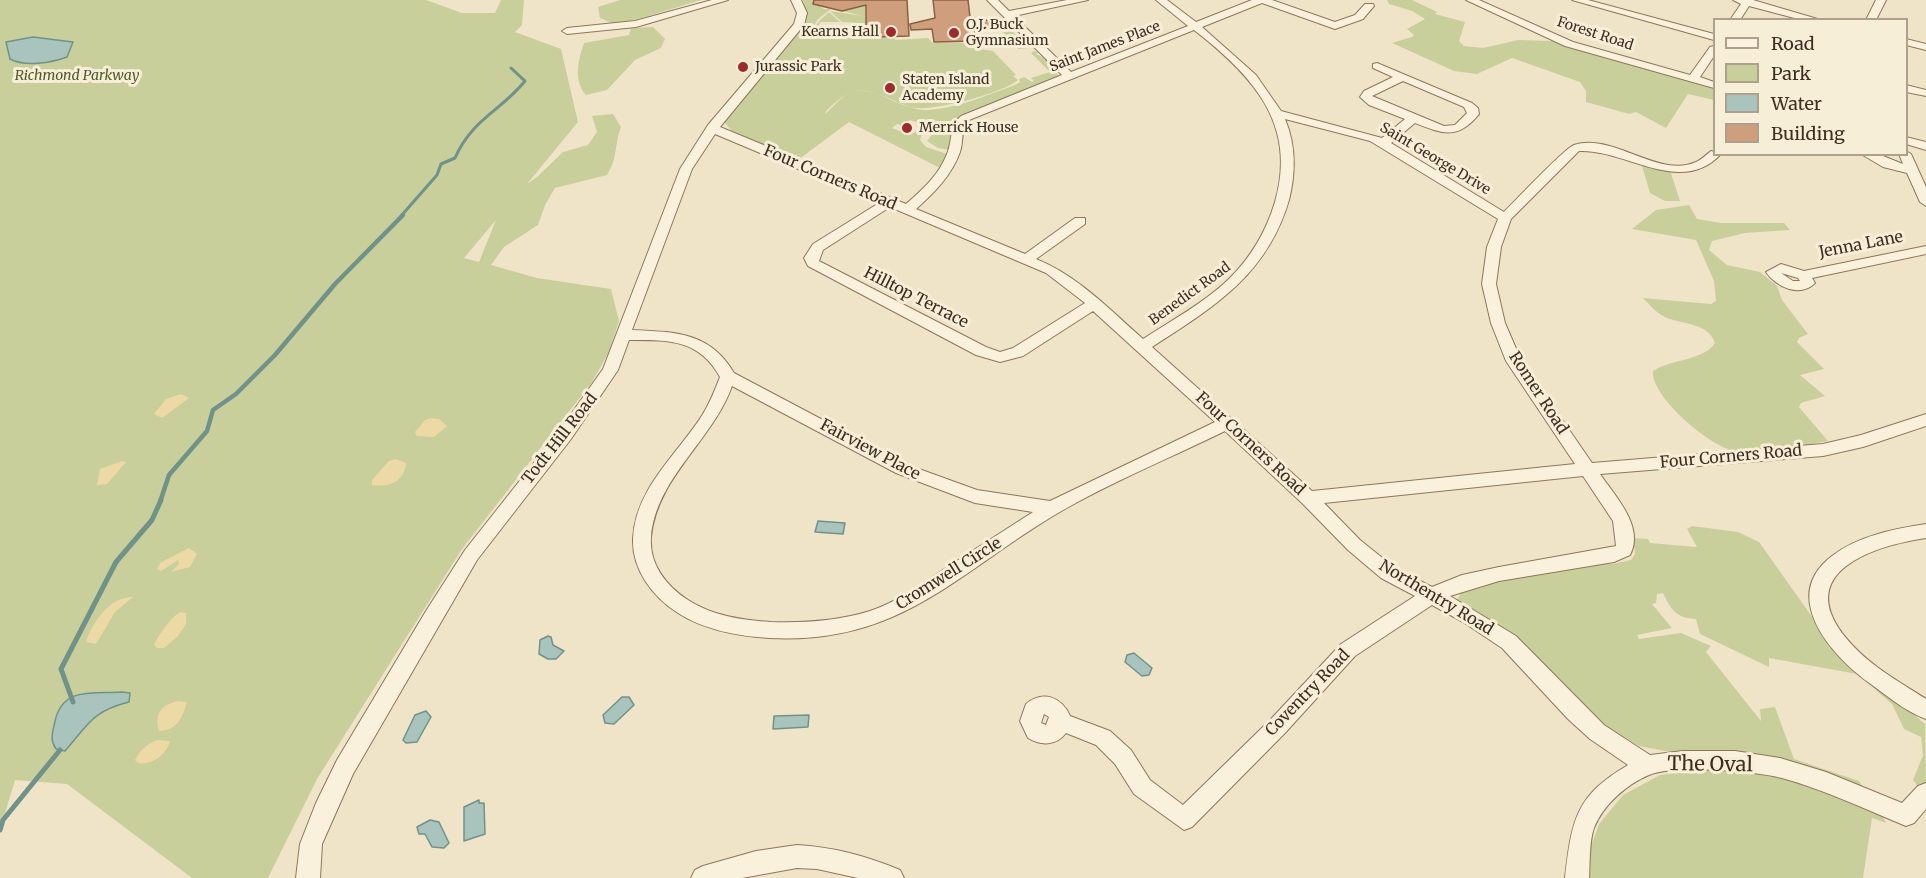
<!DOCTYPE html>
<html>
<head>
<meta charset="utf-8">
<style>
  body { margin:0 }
  #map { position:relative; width:1926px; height:878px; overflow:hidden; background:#f0e4c8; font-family:Merriweather,serif }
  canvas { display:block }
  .legend { position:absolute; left:1713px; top:18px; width:195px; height:138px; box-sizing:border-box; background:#f7eed8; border:2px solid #ada18e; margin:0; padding:8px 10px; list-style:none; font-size:18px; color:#3d2e20 }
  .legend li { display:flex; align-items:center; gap:12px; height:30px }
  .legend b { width:30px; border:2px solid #ada18e }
</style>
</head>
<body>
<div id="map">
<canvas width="1926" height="878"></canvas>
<ul class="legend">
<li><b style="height:8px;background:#faf1dc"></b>Road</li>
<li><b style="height:16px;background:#c9cf9b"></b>Park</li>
<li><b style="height:16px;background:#a9c4bc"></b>Water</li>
<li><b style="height:16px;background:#cf9f7d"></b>Building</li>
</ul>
</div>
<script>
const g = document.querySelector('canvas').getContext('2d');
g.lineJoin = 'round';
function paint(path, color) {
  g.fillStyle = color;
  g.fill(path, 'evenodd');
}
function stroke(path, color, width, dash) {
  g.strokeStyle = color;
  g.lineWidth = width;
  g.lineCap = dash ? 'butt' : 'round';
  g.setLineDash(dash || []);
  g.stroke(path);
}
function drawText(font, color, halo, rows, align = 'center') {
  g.font = font + ' Merriweather,serif';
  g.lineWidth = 6;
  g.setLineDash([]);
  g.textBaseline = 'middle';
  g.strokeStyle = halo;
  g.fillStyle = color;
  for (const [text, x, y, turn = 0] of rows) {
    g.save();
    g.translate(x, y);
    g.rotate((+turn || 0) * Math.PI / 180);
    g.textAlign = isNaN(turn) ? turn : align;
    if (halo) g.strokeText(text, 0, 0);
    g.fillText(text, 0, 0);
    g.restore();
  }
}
paint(new Path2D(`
  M0 0H426L462 13H495L501 0H524L522 25 515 32 561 49 578 122 527 184 537 177 563 152 588 145 597 132 592 116 613 114 621 127C614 146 618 158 607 175L555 188 545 205 538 225 504 247 491 265 537 278 611 289 619 321 609 352 592 382 462 549 317 779 268 878H192L67 784 15 780 0 830ZM496 220 479 262 464 258Z
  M620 0H701L638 19 614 24 600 18 598 7Z
  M803 0H823L819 6 824 9H831L818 19 807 38 820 20 829 12 840 22H820L816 38 863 37V28H873L874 37H894L895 40 928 38 933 43H963L972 48 993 51 1016 75 1013 76 1018 80C1003 93 938 110 917 108 886 105 867 74 836 102 831 106 826 110 825 114 832 108 838 100 846 95 870 80 900 110 926 110 956 109 987 95 1015 85L1020 82 1019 79 1024 77 1032 82 1034 81 1031 78 1050 72 1031 53 1034 51 1038 52 1036 54C1044 57 1058 67 1058 77L963 115 956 119 953 126 933 128 923 133 916 131 923 124 910 120 903 126 897 124 892 128 910 135 915 132 922 134 920 140 926 147 950 155 942 169 849 122 798 160 732 131 724 122 801 28 807 15Z
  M862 0 877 16H864L882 18 876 24 842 22 830 11 863 16 842 11 857 7V3Z
  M1387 0H1412L1437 12 1435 14 1465 22 1459 41 1464 46 1483 48 1518 40 1552 41 1714 89V100L1688 94 1666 128 1636 112 1629 114 1586 102V91L1580 82 1512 58 1477 74 1454 71 1392 43 1412 37 1414 35 1407 29 1425 19 1412 11 1389 4Z
  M999 18 1029 48 1018 49 1002 31 994 30 993 22Z
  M653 27 665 39 661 48 635 60 607 90 586 95C573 80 578 61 584 43L629 35 631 28Z
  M946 129 953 130 950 150 938 148 927 141 933 133Z
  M1642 166 1670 170 1680 201H1665L1650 193Z
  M1689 205 1697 219 1721 223H1784L1790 230 1745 233 1712 241 1709 250 1727 265 1760 272 1777 286 1782 300 1808 334 1799 338 1797 342 1824 369 1800 375 1825 396 1801 403 1799 407 1828 441C1799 446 1765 453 1736 451 1712 449 1650 396 1653 371 1671 359 1703 361 1715 343 1708 322 1682 325 1665 317 1656 313 1650 305 1643 298L1711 304 1716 301 1714 281 1696 240 1632 229 1656 210Z
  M1692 526 1738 532 1759 542 1830 642 1925 724 1926 784 1920 789 1913 780 1923 755 1921 737 1904 729 1892 704 1857 674 1769 658V667L1700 634 1696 619C1676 618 1671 610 1663 593L1657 594 1656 603 1652 604 1672 628 1637 635 1639 639 1681 633 1711 646 1706 652 1761 721 1760 709 1775 707 1794 759 1859 781 1864 789 1639 746 1596 720 1528 648 1456 602 1461 592 1475 586 1600 562 1612 564 1631 560 1635 554 1633 538 1648 539 1650 543 1697 547 1687 529Z
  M1708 769C1772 769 1825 791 1883 817L1886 823 1872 818 1863 878H1588V855L1599 824 1623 795 1660 775Z`), '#c9cf9b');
paint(new Path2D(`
  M181 394 189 398 162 418 154 414 166 399Z
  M431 418 439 419 447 426 434 437 417 436 415 432 425 420Z
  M396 459 406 463C405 481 389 488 372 485V480L389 461Z
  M122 461 126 462 107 484 97 485 100 469Z
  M189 548 197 554 190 567 171 572 179 564 178 560 161 571 157 569 160 563Z
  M133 597 115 612 96 644 86 642C92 623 110 596 133 597Z
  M181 612 186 613V624L178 636 164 648H157L154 645C158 636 172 615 181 612Z
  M178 701 187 702C182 718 178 730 159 731 154 714 161 705 178 701Z
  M158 740 170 741C166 755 153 765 138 763L135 760C140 750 148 743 158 740Z`), '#ecd9a5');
const water = new Path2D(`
  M33 37 73 42 67 57C51 63 25 67 10 59L6 42Z
  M818 521 845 523 843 534 815 532Z
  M548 636 551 637 553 645 564 651 556 659H548L539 654 540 640Z
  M1134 653 1152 668 1149 675 1142 676 1125 662 1127 655Z
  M122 692 130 693 129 702C92 711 88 725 65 751L56 749C49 739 53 732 55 721 63 686 93 694 122 692Z
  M622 697H629L634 705 614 724 605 723 603 715Z
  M426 711 431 717 417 742 406 743 403 740 415 715Z
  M809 715 808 727 773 729 774 716Z
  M479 800V803H484L485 834 464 841V807Z
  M430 820 439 822 449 843 444 848 432 847 425 834H419L417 827Z`);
paint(water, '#a9c4bc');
stroke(water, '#6f938a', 1.5);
stroke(new Path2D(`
  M401 216 437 175 441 164 455 158C472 119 501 111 525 81L511 68`), '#6f938a', 3);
stroke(new Path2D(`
  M160 502 169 475 207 431 213 410 236 394 275 355 335 284 403 215`), '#6f938a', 4.5);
stroke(new Path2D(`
  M73 702 61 669 116 562 152 520 161 500
  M0 830 3 820 60 750`), '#6f938a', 5);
const building = new Path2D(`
  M814 0H907L909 36 874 37 873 27H866V5L842 11 813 4Z
  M933 0H968L970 17 996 22V27L975 28 977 41 934 42 932 29 911 30 910 24 935 18Z`);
paint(building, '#cf9f7d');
stroke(building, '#8d5f41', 1.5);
const minor = new Path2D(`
  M712 0H728L636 27 567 34 562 31 567 28 635 21Z
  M791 0H801L807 13 804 25 720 127 906 204C922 190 939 175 947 154 953 140 949 126 961 116L1062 75 987 0H998L1009 11 1067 0H1088L1014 16 1071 72 1188 26 1156 0H1167L1196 22 1252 0H1272L1335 22 1355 15 1365 4H1373L1374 6 1363 19 1335 29 1262 3 1202 27 1256 75 1281 111 1382 138 1405 119 1369 105 1360 97 1364 91 1393 77 1373 68V64L1377 63 1472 103 1478 108 1479 114C1458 140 1443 134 1415 123L1391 143 1504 212C1515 201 1565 148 1574 145 1612 132 1659 179 1696 162 1701 160 1706 155 1711 151L1721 154C1681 197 1626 149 1579 151L1511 219 1501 247 1496 284 1505 323 1521 360 1592 463 1823 444 1861 435 1926 414V426L1863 447 1823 456 1600 474C1615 496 1645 527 1630 555L1614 562 1499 581 1450 596 1516 636 1604 725 1650 755 1683 751H1735L1780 758 1826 772 1902 803 1918 786 1926 783V809L1914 823 1906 826C1865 809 1825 790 1782 778 1753 771 1676 764 1649 775 1627 784 1603 805 1594 828 1589 842 1590 863 1589 878H1565C1572 820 1575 796 1628 765L1590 739 1568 719 1502 648 1463 622 1432 605 1355 656 1285 733 1192 827 1184 830 1134 794 1115 764 1096 745 1066 733C1056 746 1041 746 1028 738L1020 721 1026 704C1043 690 1062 697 1070 716L1110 731 1131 750 1150 780 1183 805 1271 719 1341 644 1415 596 1381 578 1348 550 1302 503 1225 431C1170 458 1109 483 1058 513 955 574 900 645 769 638 738 636 704 630 678 613 653 597 632 570 633 539 635 488 678 454 703 414 710 402 715 390 720 377 699 339 669 340 629 340L618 370 571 439 477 560 353 774 322 844 320 878H296L300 844 316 803 337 760 426 611 465 550 559 431 603 369 680 169 708 125 794 24 797 13ZM1194 30C1252 75 1298 124 1275 202 1266 232 1251 257 1229 279 1204 303 1172 320 1143 339 1109 309 1078 276 1036 259L1085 224V218H1075L1025 254 916 209C934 193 952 175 960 152 964 141 960 129 969 120ZM1403 81 1464 107 1467 113 1455 125 1444 126 1372 96ZM1285 119 1370 141 1498 219 1487 247 1482 284 1491 323 1506 361 1575 464 1312 491 1152 347C1214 307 1267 275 1289 200 1296 172 1296 145 1285 119ZM715 134 879 203 813 244 804 258 808 266 976 355 1000 362 1023 356 1093 311 1215 422 1050 501 977 490 908 465 734 373C710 332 676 332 632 330L692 169ZM890 207 1046 273 1085 303 1013 348 1000 352 986 347 819 261 823 250ZM732 386 896 473 975 503 1033 512C1005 530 977 548 949 566 924 583 899 601 870 611 838 621 804 623 771 622 742 620 713 616 688 600 666 586 649 564 651 537 656 478 713 440 732 386ZM1583 476 1613 521 1616 546 1499 567 1462 575 1432 587 1395 568 1360 540 1324 503ZM1044 714 1049 717 1046 725 1041 723Z
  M1466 0H1479L1573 42 1690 75 1710 47 1714 46V56L1700 77 1714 82V88L1565 46Z
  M1572 0H1588L1714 34V40Z
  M1733 0H1753L1821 20H1802L1749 6 1740 20H1730L1741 4Z
  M1876 0H1886L1876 20H1866Z
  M1906 39 1926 44V50L1906 45Z
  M1906 85 1926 90V96L1906 92Z
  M1906 137 1926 142V150L1906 144Z
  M1906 151 1911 154 1926 187V206L1920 202 1907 173 1883 167 1861 154H1878L1903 164 1899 154H1906Z
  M1926 246V254L1812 278 1815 283C1800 298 1776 287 1766 272L1781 264 1804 271ZM1781 273 1798 278 1800 281H1793Z
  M1926 524V538C1873 546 1792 572 1846 638 1867 664 1898 681 1926 699V719C1906 712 1886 695 1868 682 1831 655 1779 596 1832 556 1858 536 1893 529 1926 524Z
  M797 845C833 847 867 856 900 870L904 878H858L817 869 797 868 742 878H691L695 870 703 866 756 851Z`);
stroke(minor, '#8d765c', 2);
paint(minor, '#faf1dc');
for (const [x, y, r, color] of [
  [891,32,6,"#9e2a2b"],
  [954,33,6,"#9e2a2b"],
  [743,67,6,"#9e2a2b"],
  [890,88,6,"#9e2a2b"],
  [907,128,6,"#9e2a2b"]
]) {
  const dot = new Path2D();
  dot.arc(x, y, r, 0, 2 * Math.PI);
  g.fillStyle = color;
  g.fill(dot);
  stroke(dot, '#f7eed8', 2);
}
drawText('14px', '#3d2e20', '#f7eed8', [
  ["O.J. Buck",966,25],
  ["Gymnasium",966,41],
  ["Kearns Hall",879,32,"right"],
  ["Jurassic Park",755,67],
  ["Staten Island",902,80],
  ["Academy",902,96],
  ["Merrick House",919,128]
], 'left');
drawText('14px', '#3d2e20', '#f7eed8', [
  ["Forest Road",1595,34,18],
  ["Saint James Place",1105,47,-21],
  ["Saint George Drive",1435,159,31],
  ["Benedict Road",1190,294,-36]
]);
drawText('italic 14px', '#4d5a26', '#f7eed8', [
  ["Richmond Parkway",77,76]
]);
drawText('16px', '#3d2e20', '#f7eed8', [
  ["Four Corners Road",830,178,23],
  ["Jenna Lane",1861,245,-11],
  ["Hilltop Terrace",916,298,27],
  ["Romer Road",1538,393,57],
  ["Todt Hill Road",560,439,-52],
  ["Four Corners Road",1250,444,43],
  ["Fairview Place",870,450,28],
  ["Four Corners Road",1731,457,-5],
  ["Cromwell Circle",949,574,-32],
  ["Northentry Road",1436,598,31],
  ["Coventry Road",1308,693,-46]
]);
drawText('20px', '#3d2e20', '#f7eed8', [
  ["The Oval",1710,765,1]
]);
</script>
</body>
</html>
